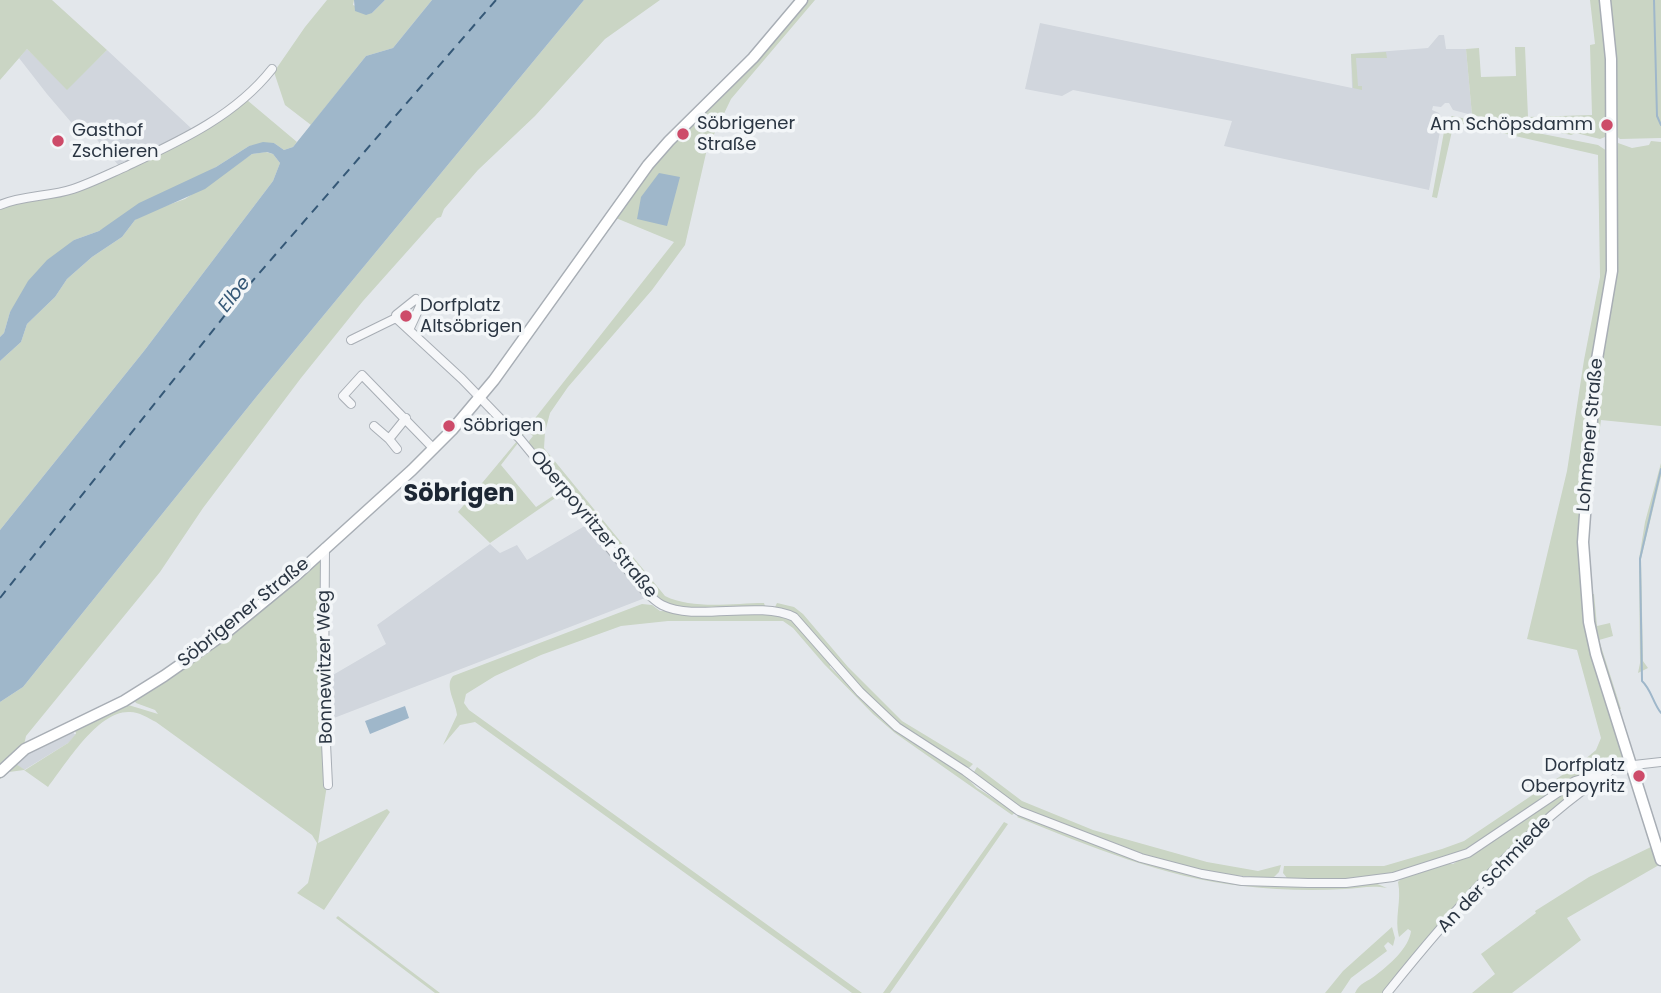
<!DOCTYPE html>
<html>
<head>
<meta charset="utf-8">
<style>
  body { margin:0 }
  canvas { display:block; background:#e3e7eb }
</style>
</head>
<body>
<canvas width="1661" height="993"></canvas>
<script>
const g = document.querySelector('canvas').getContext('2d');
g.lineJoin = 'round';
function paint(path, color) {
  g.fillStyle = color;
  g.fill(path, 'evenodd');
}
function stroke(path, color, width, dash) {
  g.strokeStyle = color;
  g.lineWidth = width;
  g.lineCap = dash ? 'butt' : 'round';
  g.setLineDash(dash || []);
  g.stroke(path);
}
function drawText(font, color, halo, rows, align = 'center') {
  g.font = font + ' Poppins,sans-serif';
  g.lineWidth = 7;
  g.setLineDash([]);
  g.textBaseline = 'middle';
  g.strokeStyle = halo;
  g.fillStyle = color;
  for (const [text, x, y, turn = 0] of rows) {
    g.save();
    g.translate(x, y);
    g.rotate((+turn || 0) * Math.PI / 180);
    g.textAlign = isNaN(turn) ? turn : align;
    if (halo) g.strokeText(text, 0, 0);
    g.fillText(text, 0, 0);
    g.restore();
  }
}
paint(new Path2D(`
  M1040 23 1352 88 1351 54 1428 48 1439 35H1444L1446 49H1466L1472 115 1453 110 1449 103H1445L1441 107 1433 106 1432 110 1439 113 1442 121 1429 190 1224 146 1232 121 1073 90 1062 96 1025 89Z
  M27 49 67 89 107 50 192 129 119 166 88 129 82 135 47 94 19 58Z
  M588 524 646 595 645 598 334 718 329 717 326 711V679L386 644 377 625 490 544 500 553 517 545 527 560Z
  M72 729 74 734H77L68 743 24 770 13 762 26 753Z`), '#d1d6dd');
paint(new Path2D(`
  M0 0H52L107 50 67 90 27 49 0 80Z
  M327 0H354L353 5 372 13 385 0H432L393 48 366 56 311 125 285 105 274 72 305 27Z
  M584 0H660L605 39 535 116 478 170 444 209 441 217 437 218 363 301 301 378 203 508 160 572 26 736 24 745 0 769V702L23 687 257 396Z
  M807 0H815L731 99 707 149 685 245 652 290 568 387 550 413 545 432 544 448 665 596C693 610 734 603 764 603L765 606 775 607 777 603 794 607 803 614 848 667 902 721 973 764 967 770 914 737 878 708 794 615 683 608 670 605 655 597 529 446V441L533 436 528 432 521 436 674 242 616 218 661 156 731 88Z
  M1590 0H1602L1607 45 1608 112H1605V137L1600 139 1576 133 1571 135 1472 115 1466 49 1479 48 1481 77 1516 76 1515 47H1525L1528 117 1592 115 1590 45 1595 44Z
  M1609 0H1661V138L1620 139 1615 135Z
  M1386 52 1387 58H1356L1358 86H1362V90L1353 88 1351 54Z
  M247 100 297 142 293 147 284 150 274 143 249 146 216 167 99 231 74 240 10 312 4 333 0 337V209L120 171Z
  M1452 116 1598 145 1607 151 1608 270 1593 360 1585 613 1624 757 1608 767 1588 773 1467 851 1391 875 1346 881 1287 878 1283 873 1284 866H1384L1442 849 1464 841 1583 761 1596 750 1601 738 1577 650 1527 639 1567 471 1584 360 1600 277 1598 155 1454 122 1437 198 1432 197 1446 121Z
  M1651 141 1661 142V426L1601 420 1599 435 1594 434 1599 362 1612 296 1615 170 1618 169V143L1632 148 1649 145Z
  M266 152 273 154 280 163 273 181 144 351 0 530V361L21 342 27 324 55 297 67 279 92 257 122 237 135 220 148 212 185 199 252 154Z
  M517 441 518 443 501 465 536 507 559 492 561 494 490 543 458 512Z
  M1661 463V476L1641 559 1643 661 1648 668 1638 673 1640 663 1639 559 1645 522Z
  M323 558 327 785 318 843 387 809 390 812 324 910 297 893 308 883 317 843 312 835 156 722C148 718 139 712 130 712 98 710 66 764 48 787L24 770 9 772 0 779V775L13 762 25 770 68 743 76 734 75 727 125 704 158 714 155 710 136 703 134 700Z
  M1590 594H1594L1597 626 1610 623 1613 636 1599 640 1621 709H1617L1596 640 1599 639 1598 634H1595Z
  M642 604 652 605 660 611 778 615 797 622 830 664V667L875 711 964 775 977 788 1016 812 1012 815 895 733 873 714 824 664 793 628 783 621H668L621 626 541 655 495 676 466 694 464 703 469 710 862 993H852L475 722 460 725 443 745 457 715C456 702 444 686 453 676Z
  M977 767 1022 801 1093 830 1207 862 1258 871 1281 865 1279 872 1272 879 1203 872 1141 855 1019 808 976 778 974 772Z
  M1591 780 1546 814 1547 817 1384 993H1355C1360 982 1368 982 1376 975 1389 965 1409 948 1411 931L1408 929 1399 937C1394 918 1402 901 1398 882 1408 870 1437 863 1453 864L1577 783Z
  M1020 814 1085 841 1202 876 1375 883 1387 888C1372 885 1360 888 1345 889 1311 891 1276 890 1243 886 1165 878 1089 846 1017 817Z
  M1004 822 1008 824 890 993H883Z
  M1653 846 1659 865 1567 918 1581 940 1572 947 1512 993H1472L1495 974 1481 954 1536 913 1535 911 1589 877Z
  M338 916 440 993H435L336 918Z
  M1392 927 1395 938 1393 946 1388 942 1384 946 1387 951 1351 978 1341 993H1325L1343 971Z`), '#cad5c4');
paint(new Path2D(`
  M354 0H385L372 13 366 15 355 11Z
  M432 0H584L257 396 23 687 0 702V530L144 351 273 181 280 163 273 154 267 152 252 154 205 189 135 220 122 237 92 257 67 279 55 297 27 324 21 342 0 361V337L4 333 10 312 28 281 47 260 74 240 99 231 139 203 216 167 249 146 263 142 274 143 284 150 293 147 366 56 393 48Z
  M659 173 680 177 667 226 637 219 641 197Z
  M405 706 409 718 370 734 365 721Z`), '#9fb7ca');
stroke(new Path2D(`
  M1654 0 1657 116 1661 125
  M1661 469 1640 559 1642 681C1651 689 1653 703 1661 713`), '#9fb7ca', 2);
stroke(new Path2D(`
  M0 598 249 285 496 0`), '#355877', 2, [9, 7]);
const street = new Path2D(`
  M0 205C23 195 49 197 73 189 91 183 109 174 127 166 180 141 235 116 272 69
  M409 330 462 379 520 439 645 591C651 597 656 602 662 605 695 622 758 600 794 617L860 692 897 727 965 771 1019 811 1141 858 1202 874 1242 881 1308 883H1346L1393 877 1468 853 1575 781 1625 766 1661 762
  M351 340 396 318V315L416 299 421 304 409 330 396 318
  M351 404 343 396 362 375 434 449
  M374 426 389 439 406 418
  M389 439 397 449
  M325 548 324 701 328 785
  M1387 993C1447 918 1528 824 1608 773`);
const secondary = new Path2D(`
  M1605 0 1611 59 1612 271 1596 365 1583 542 1589 622 1596 654 1661 860
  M0 772 25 749 124 701 164 676 227 632 294 577 412 470 452 430 494 380 648 165 669 141 753 58 802 0`);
stroke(street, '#a8aeb5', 10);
stroke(secondary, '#a8aeb5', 13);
stroke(street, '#f6f7f9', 8);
stroke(secondary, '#fff', 10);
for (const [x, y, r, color] of [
  [1607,125,7,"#cd4b69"],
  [683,134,7,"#cd4b69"],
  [58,141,7,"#cd4b69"],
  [406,316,7,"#cd4b69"],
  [449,426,7,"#cd4b69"],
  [1639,776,7,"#cd4b69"]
]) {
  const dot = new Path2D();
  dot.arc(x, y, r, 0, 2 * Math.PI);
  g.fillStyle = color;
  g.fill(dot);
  stroke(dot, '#f3f6f8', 2.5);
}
drawText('18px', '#2b3643', '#f3f6f8', [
  ["Söbrigener",697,124],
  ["Straße",697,145],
  ["Am Schöpsdamm",1593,125,"right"],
  ["Gasthof",72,131],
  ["Zschieren",72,152],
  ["Dorfplatz",420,306],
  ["Altsöbrigen",420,327],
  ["Söbrigen",463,426],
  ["Dorfplatz",1625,766,"right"],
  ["Oberpoyritz",1625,787,"right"]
], 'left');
drawText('18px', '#2b3643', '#f3f6f8', [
  ["Lohmener Straße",1591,435,-85],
  ["Oberpoyritzer Straße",593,525,50],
  ["Söbrigener Straße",244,613,-39],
  ["Bonnewitzer Weg",326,667,-91],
  ["An der Schmiede",1495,875,-46]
]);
drawText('italic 19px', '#355877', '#f3f6f8', [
  ["Elbe",235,295,-52]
]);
drawText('bold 24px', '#1d2734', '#f3f6f8', [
  ["Söbrigen",459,495]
]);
</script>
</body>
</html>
